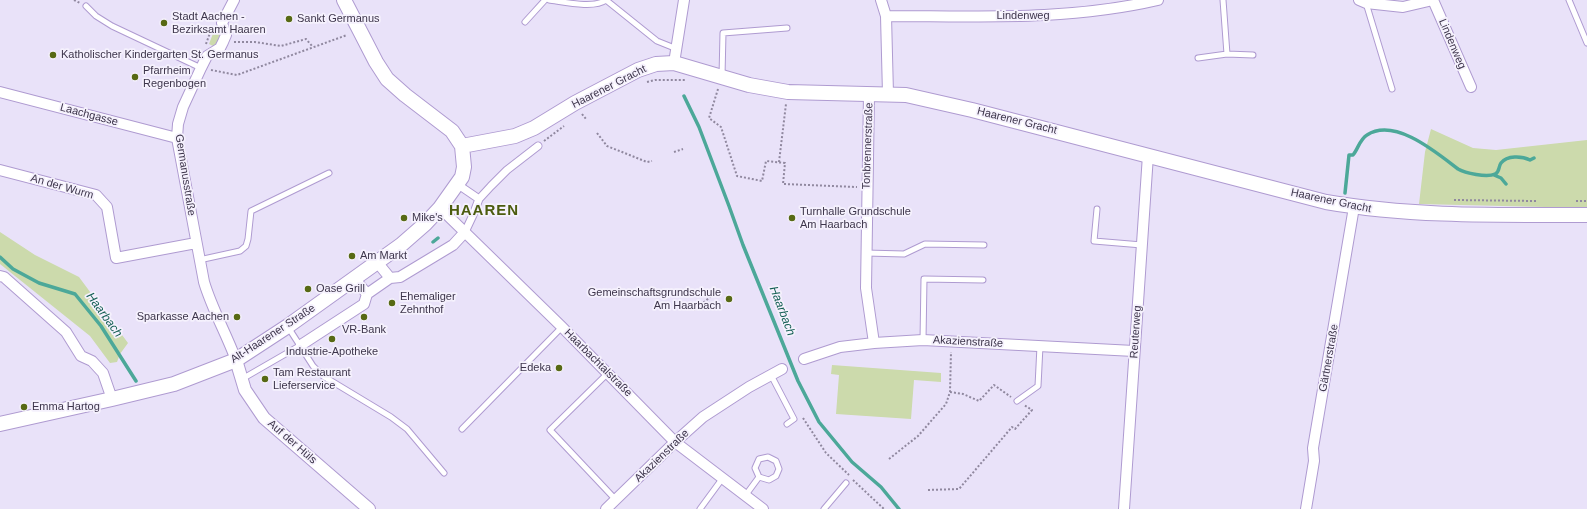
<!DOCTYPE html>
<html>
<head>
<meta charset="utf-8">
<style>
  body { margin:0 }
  canvas { display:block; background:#e9e2f9 }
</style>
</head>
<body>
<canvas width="1587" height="509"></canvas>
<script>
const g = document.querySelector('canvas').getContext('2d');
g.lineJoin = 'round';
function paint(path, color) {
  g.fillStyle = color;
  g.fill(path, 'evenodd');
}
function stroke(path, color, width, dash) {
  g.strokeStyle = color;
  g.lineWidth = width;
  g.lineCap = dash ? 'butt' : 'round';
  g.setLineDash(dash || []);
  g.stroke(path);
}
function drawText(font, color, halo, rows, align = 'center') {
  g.font = font + ' Helvetica,sans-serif';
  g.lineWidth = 3.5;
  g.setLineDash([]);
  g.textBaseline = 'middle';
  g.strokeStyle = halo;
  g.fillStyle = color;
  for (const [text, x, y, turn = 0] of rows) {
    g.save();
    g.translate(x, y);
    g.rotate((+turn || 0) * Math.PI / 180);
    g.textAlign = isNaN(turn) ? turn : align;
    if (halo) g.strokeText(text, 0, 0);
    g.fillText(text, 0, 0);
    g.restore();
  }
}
paint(new Path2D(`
  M214 31 223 35 217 48 209 44Z
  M1431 129 1473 148 1496 150 1587 140V208L1419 204 1425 152Z
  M0 232 35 255 79 277 128 343 120 354 117 362 110 363 90 336 0 264Z
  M832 365 941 373V382L914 380 911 419 836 414 839 375 831 374Z`), '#ccdaac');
stroke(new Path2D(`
  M684 96 699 127 729 206 743 245 798 381 819 422 852 462 881 487 899 509
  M1494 175 1501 178 1506 184
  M1345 193 1349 155H1353C1358 149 1360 139 1367 135 1395 117 1437 153 1458 169 1465 173 1487 178 1495 174 1500 172 1498 167 1501 163 1507 155 1522 156 1530 160L1534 158
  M433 242 438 238
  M0 257 13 269 39 283 75 294 101 326 136 381`), '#4ca899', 3.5);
const service = new Path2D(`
  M549 0C564 2 594 9 606 0L657 41 677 49
  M1223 0 1227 54
  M1569 0 1587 43
  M1366 3 1392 89
  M86 6 96 16 112 26 201 68
  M525 22 545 0
  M1198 58 1227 54 1253 55
  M722 76 723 33 787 28
  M1097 209 1094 241 1142 245
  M866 253 904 254 925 244 984 245
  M199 260 240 251 246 246 248 239 251 211 329 173
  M288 327 313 366 323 376 391 417 407 429 444 473
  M923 340 924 279 983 280
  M608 373 550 430 616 500
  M771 375 794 419 787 424
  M242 379 301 345
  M1017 401 1038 386 1040 346
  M462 429 562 327
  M745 496 759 477 769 480 776 476 779 469 776 461 768 457 759 459 755 468 759 477
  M700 509 722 479
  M824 509 846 483`);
const pedestrian = new Path2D(`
  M457 184 479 199
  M465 232 473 215 479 199 491 186 507 170 538 146`);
const minor = new Path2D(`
  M234 0 222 23 226 35 223 42 220 48 207 56 201 68 183 107 178 124 177 138 204 282C212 309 226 333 236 360
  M881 0 886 16 888 94
  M1359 0 1366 3 1403 7 1433 0
  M1433 0 1471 87
  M886 16C977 16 1068 21 1158 0
  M674 63 684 0
  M0 92 177 138
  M869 94 866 288 874 343
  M0 170 96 195 107 207 116 258 196 243
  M440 208 562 327 675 442 763 509
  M377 262 390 278
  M0 276 4 277 66 332 81 356 92 361 103 373 112 399
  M354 278 367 294
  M301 345 364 304 367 294 390 278 400 277 453 245 465 232
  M804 359 840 347 874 343 923 340 1134 351
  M606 509 675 442 703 417 749 387 782 369
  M1124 509 1148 155
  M1306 509 1314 461 1313 448 1354 207`);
const tertiary = new Path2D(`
  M236 360 245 390 264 418 369 509`);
const secondary = new Path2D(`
  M462 146 515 136 534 128 575 103 638 70 656 64 674 63 749 85 788 92 906 95 972 110 1326 202C1412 217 1500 215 1587 215
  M0 424 112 399 174 384 236 360 288 326 401 245 425 224 440 208 462 177 464 167 462 146 452 131 405 95 387 79 376 62 344 0`);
stroke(service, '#af9bd1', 7);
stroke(pedestrian, '#af9bd1', 9);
stroke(minor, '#af9bd1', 12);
stroke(tertiary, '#af9bd1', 14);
stroke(secondary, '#af9bd1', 16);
stroke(new Path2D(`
  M74 0 80 3
  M234 42H255L281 46 306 39 313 47
  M206 44 211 30 213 29
  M211 70 237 75 347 35
  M647 82 655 80H685
  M718 89 709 118 721 127 737 176 762 181 766 161 785 163 783 184 857 187
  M582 114 586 119
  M597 133 607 146 647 162 652 161
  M544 141 564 126
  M674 152 683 149
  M779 162 786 104
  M1454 200 1536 201
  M1576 201H1587
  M694 310 714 294
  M950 392 963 394 979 401 994 385 1011 397
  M803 418 826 453 849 475
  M889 459 918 436 946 404 950 392 951 352
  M853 480 884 509
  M928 490 959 489 1012 427 1015 429 1032 410 1024 405`), '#90889f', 2, [2, 2]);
stroke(service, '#fff', 5);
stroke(pedestrian, '#fff', 7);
stroke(minor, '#fff', 10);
stroke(tertiary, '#fff', 12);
stroke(secondary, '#fff', 14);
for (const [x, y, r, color] of [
  [289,19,4,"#576914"],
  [164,23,4,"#576914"],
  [53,55,4,"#576914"],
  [135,77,4,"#576914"],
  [404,218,4,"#576914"],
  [792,218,4,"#576914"],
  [352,256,4,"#576914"],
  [308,289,4,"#576914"],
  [729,299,4,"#576914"],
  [392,303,4,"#576914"],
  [237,317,4,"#576914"],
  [364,317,4,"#576914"],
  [332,339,4,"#576914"],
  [559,368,4,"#576914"],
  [265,379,4,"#576914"],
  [24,407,4,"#576914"]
]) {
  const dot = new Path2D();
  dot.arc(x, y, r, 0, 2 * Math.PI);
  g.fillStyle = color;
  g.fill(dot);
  stroke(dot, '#f5f1fd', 1.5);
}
drawText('11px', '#3d354b', '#f5f1fd', [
  ["Lindenweg",1023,16],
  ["Lindenweg",1452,44,67],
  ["Haarener Gracht",609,87,-27],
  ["Laachgasse",89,115,15],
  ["Haarener Gracht",1017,121,14],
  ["Tonbrennerstraße",868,146,-88],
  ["Germanusstraße",185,175,81],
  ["An der Wurm",62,187,16],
  ["Haarener Gracht",1331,201,12],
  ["Reuterweg",1136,332,-86],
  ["Alt-Haarener Straße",273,334,-33],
  ["Akazienstraße",968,342,3],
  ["Gärtnerstraße",1329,358,-80],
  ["Haarbachtalstraße",598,363,45],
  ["Auf der Hüls",292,442,41],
  ["Akazienstraße",662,456,-44]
]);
drawText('11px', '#3d354b', '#f5f1fd', [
  ["Stadt Aachen -",172,17],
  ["Bezirksamt Haaren",172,30],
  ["Sankt Germanus",297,19],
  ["Katholischer Kindergarten St. Germanus",61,55],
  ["Pfarrheim",143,71],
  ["Regenbogen",143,84],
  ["Turnhalle Grundschule",800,212],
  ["Am Haarbach",800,225],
  ["Mike's",412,218],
  ["Am Markt",360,256],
  ["Oase Grill",316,289],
  ["Gemeinschaftsgrundschule",721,293,"right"],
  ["Am Haarbach",721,306,"right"],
  ["Ehemaliger",400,297],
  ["Zehnthof",400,310],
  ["Sparkasse Aachen",229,317,"right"],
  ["VR-Bank",364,330,"center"],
  ["Industrie-Apotheke",332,352,"center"],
  ["Edeka",551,368,"right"],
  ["Tam Restaurant",273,373],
  ["Lieferservice",273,386],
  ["Emma Hartog",32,407]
], 'left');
drawText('italic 12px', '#135f54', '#f5f1fd', [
  ["Haarbach",782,311,69],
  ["Haarbach",104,315,54]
]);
g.letterSpacing = '1px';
drawText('bold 15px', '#4c5c0f', '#f5f1fd', [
  ["HAAREN",484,211]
]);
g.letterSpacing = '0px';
</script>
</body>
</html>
